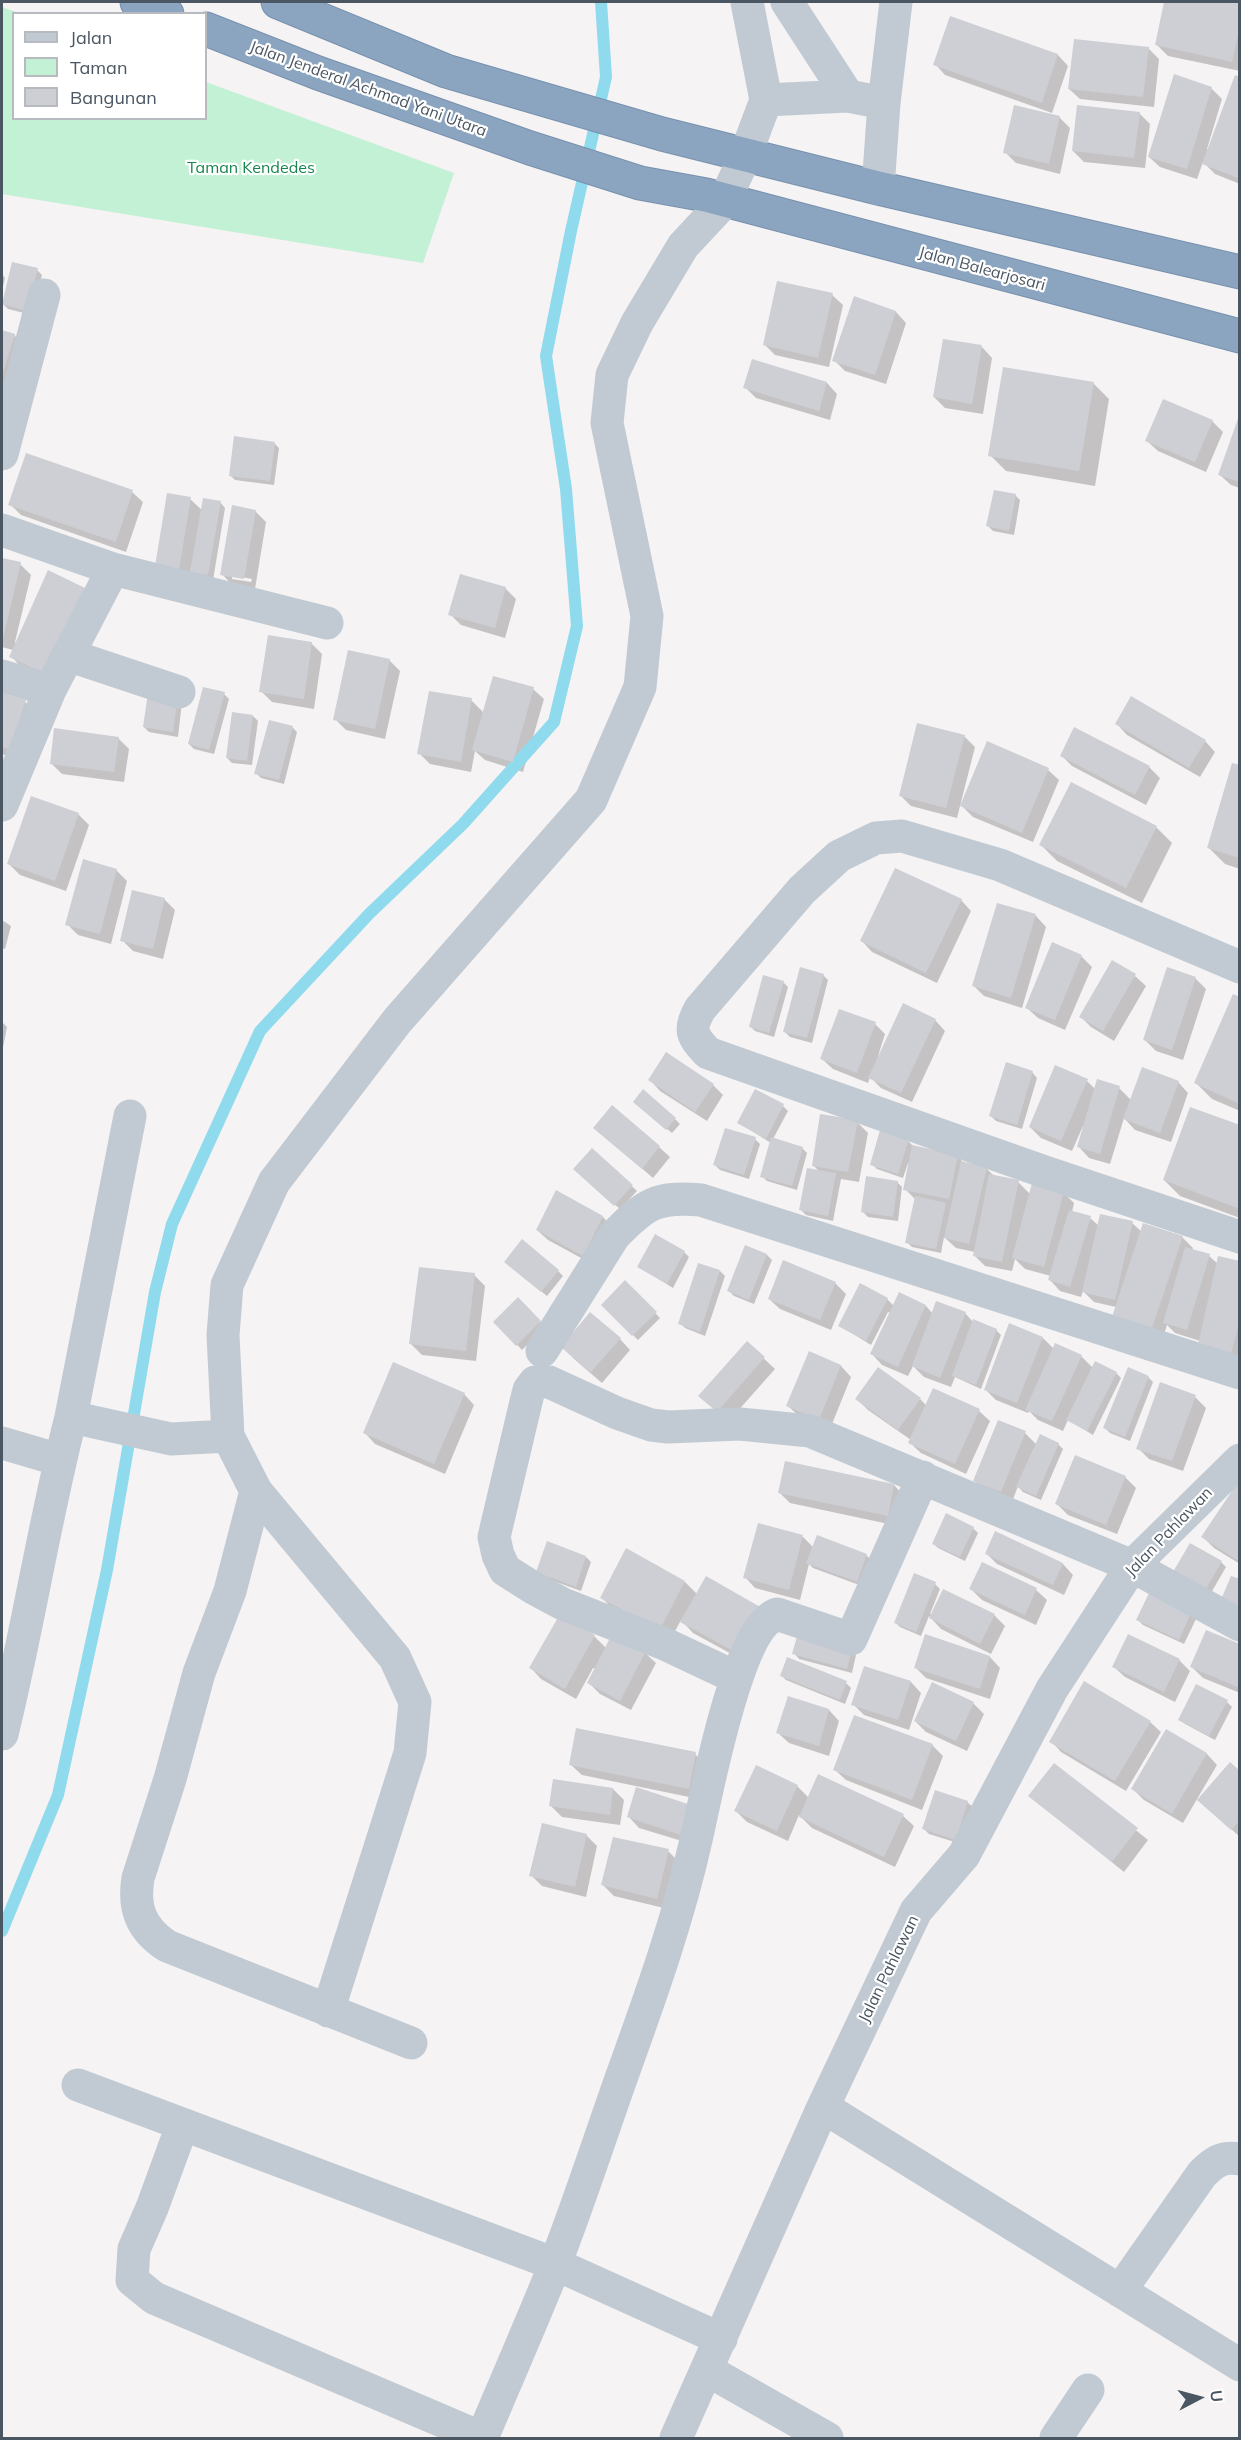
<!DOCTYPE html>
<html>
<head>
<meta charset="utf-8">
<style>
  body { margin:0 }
  #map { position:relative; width:1241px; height:2440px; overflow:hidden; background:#f5f3f3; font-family:Mulish,sans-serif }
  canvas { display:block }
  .frame { position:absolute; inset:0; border:3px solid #4a5661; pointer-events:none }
  .legend { position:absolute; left:12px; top:12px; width:195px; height:108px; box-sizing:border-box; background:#fff; border:2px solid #b7bbc0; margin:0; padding:8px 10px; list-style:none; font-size:18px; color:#4a5661 }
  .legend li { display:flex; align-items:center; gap:12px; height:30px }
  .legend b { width:30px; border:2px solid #b7bbc0 }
  .north { position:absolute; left:1169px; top:2368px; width:60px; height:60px; -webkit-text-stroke:4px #fff; paint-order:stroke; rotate:84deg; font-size:16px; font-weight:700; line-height:24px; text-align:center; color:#4a5661 }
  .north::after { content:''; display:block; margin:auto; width:21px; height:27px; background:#4a5661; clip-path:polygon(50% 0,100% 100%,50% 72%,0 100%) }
</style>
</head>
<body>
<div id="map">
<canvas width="1241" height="2440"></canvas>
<div class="frame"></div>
<ul class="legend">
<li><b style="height:8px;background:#c1cad2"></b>Jalan</li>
<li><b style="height:16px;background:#c3f1d5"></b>Taman</li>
<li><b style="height:16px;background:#cdcfd5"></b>Bangunan</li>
</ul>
<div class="north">U</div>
</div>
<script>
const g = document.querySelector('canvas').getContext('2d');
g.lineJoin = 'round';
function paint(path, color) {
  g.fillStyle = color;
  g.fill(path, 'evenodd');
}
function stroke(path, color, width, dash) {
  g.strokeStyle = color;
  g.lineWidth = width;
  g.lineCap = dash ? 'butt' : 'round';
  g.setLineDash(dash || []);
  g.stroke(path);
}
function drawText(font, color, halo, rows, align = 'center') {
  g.font = font + ' Mulish,sans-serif';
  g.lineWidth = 4.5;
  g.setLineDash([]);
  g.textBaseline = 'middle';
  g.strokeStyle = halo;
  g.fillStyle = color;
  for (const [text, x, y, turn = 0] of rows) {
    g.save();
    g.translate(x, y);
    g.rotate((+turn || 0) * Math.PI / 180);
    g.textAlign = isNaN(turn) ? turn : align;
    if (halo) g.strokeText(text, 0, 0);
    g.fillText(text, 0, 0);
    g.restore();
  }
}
paint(new Path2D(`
  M2 7 19 13 14 14V118H206V82L454 173 423 263 2 194Z`), '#c3f1d5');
paint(new Path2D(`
  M1166 2H1240V71L1168 56 1157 45Z
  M1148 48 1159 59 1154 107 1080 99 1069 89Z
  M1058 55 1068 66 1052 113 945 75 935 64Z
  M1240 79V184L1215 174 1203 162 1197 179 1160 167 1149 157 1211 88 1222 99 1207 149 1209 150Z
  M1015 107 1060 118 1070 128 1060 174 1016 163 1005 152Z
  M1139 113 1150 124 1145 168 1084 162 1073 151Z
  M37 270 42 275 32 315 8 309 3 304Z
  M2 274 5 278 2 291Z
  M832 295 843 305 829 367 775 355 764 344Z
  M855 298 896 312 906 323 886 384 845 371 834 360Z
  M2 332 14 335 25 346 12 389 2 385Z
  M982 347 992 358 983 414 945 408 934 397Z
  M827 383 837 394 830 420 756 398 745 387Z
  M1093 383 1109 399 1095 486 1006 471 990 455Z
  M1240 416V488L1231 485 1220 475Z
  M1212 421 1223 432 1206 472 1158 451 1147 441Z
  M274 443 279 448 274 485 235 480 230 475Z
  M132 492 143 502 126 552 21 515 10 504Z
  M1015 495 1020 500 1014 535 993 531 988 526Z
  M190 499 203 511 220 502 225 508 213 580H189L167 576Z
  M255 511 266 522 255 589 232 585 222 574ZM232 575 252 579 251 582 232 579Z
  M2 560 20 564 31 575 15 642 57 684 21 667 11 656 13 650 2 647Z
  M505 588 516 599 505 638 461 625 450 614Z
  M311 643 322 654 314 709 272 702 261 691Z
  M389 660 400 671 385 739 346 730 335 719Z
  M533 689 544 699 523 772 485 760 475 751 471 772 430 764 419 753 471 700 484 713Z
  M2 694 25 702 35 712 20 760 2 754Z
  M224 694 229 699 214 754 194 749 189 744Z
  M182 702 178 737 149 732 144 727Z
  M253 716 258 721 252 765 232 763 227 758Z
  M1117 724 1205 741 1215 752 1200 777 1127 735Z
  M292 727 297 732 284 784 261 778 256 773Z
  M964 736 975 747 957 818 911 806 900 795Z
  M118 738 129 749 124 782 62 774 51 763Z
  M988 743 1048 770 1059 780 1033 842 973 817 962 806Z
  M1061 755 1149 767 1160 778 1146 805 1072 766Z
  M1240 767V869L1225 864 1209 848Z
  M78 814 89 825 66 891 20 875 9 864Z
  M1156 827 1172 843 1142 903 1057 861 1041 845Z
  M116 870 127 881 111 944 78 935 67 924Z
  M164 899 175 910 163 959 133 951 122 940Z
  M961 900 971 911 937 983 872 952 862 941Z
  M998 904 1036 916 1046 927 1022 1008 984 996 974 986Z
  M2 920 11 926 5 949 2 948Z
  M1081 956 1092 967 1065 1030 1038 1018 1027 1008Z
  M823 975 828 980 812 1043 790 1037 785 1032Z
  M1135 976 1146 986 1114 1041 1091 1027 1081 1017Z
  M1195 978 1206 989 1183 1060 1156 1051 1145 1040Z
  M783 982 788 987 774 1037 755 1031 750 1026Z
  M1240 999V1111L1212 1099 1196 1083Z
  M935 1020 945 1031 912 1102 881 1088 870 1077 868 1083 833 1069 822 1059 875 1024 885 1034 878 1056 880 1057Z
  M2 1022 7 1027 2 1053Z
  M1032 1072 1037 1078 1022 1129 996 1121 991 1116Z
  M650 1080 713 1085 723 1095 707 1121 660 1091Z
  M1087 1081 1096 1090 1119 1088 1131 1100 1178 1082 1188 1093 1171 1142 1135 1130 1124 1118 1110 1164 1089 1158 1079 1147 1085 1126H1083L1072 1151 1041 1138 1030 1127Z
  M783 1106 788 1111 773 1139 802 1148 807 1153 797 1190 767 1181 762 1176 771 1143 739 1123Z
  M640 1107 675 1119 680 1124 672 1133Z
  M857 1122 868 1133 859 1182 841 1179 833 1221 806 1215 801 1210 820 1172 813 1165Z
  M1240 1127V1218L1180 1196 1164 1180Z
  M595 1128 659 1147 670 1157 653 1178Z
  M755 1139 760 1144 749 1179 720 1170 715 1165Z
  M908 1141 913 1146 957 1156 965 1164 986 1168 995 1177 1018 1182 1031 1195 1063 1192 1074 1203 1072 1212 1090 1218 1099 1226 1132 1223 1142 1232 1182 1237 1193 1248 1192 1250 1209 1256 1218 1264 1240 1263V1374L1200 1341 1175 1333 1167 1325 1160 1347 1116 1307 1094 1302 1083 1291 1081 1297 1060 1291 1050 1280 1051 1276 1025 1269 1015 1259 1012 1271 985 1266 974 1255 975 1252 956 1248 944 1237 941 1253 912 1247 907 1242 916 1200 905 1189 910 1164 908 1163 903 1178 877 1169 872 1164Z
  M593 1150 637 1191 620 1209 580 1174Z
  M897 1182 902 1187 898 1221 868 1217 863 1212Z
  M603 1217 613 1228 594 1265 548 1240 537 1230Z
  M746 1247 767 1255 772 1260 754 1304 734 1296 729 1291Z
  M684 1252 689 1257 673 1288 639 1267Z
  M511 1267 558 1271 563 1276 547 1296Z
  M720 1271 725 1276 705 1336 685 1328 680 1323Z
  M474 1275 485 1286 476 1361 422 1355 411 1344Z
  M625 1282 660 1318 638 1340 603 1305Z
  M835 1283 846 1294 831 1330 780 1309 769 1299Z
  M518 1299 545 1327 522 1350 495 1322Z
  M887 1299 894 1306H926L933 1314 965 1313 973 1322 996 1330 1001 1335 981 1389 955 1377 951 1387 924 1377 913 1366 908 1376 882 1365 872 1354 890 1313 888 1312 871 1345 840 1326Z
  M1043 1338 1054 1349 1081 1356 1093 1368 1116 1373 1121 1378 1093 1435 1068 1420 1063 1431 1038 1420 1029 1411 1028 1413 996 1400 985 1389Z
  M620 1339 630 1350 602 1383 573 1358Z
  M747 1343 775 1369 728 1422 711 1406Z
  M809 1353 841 1366 851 1377 830 1429 799 1416 788 1406Z
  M1148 1377 1153 1382 1130 1441 1110 1433 1105 1428Z
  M1161 1384 1195 1397 1206 1408 1183 1471 1149 1459 1138 1448Z
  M464 1394 474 1405 445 1474 375 1444 365 1433Z
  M857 1399H920L927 1406 979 1411 990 1421 966 1474 921 1453 910 1443 911 1440 868 1410Z
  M1025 1433 1037 1445 1058 1444 1063 1449 1041 1500 1023 1492 1018 1486 1012 1502 985 1491 974 1480Z
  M1125 1477 1136 1488 1117 1534 1068 1515 1057 1504Z
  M1240 1481V1564L1214 1548 1203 1537Z
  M894 1485 904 1496 898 1526 790 1503 779 1492Z
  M759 1525 803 1537 814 1548 866 1555 871 1560 862 1586 813 1568 809 1564 800 1600 755 1588 745 1577Z
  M973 1528 978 1533 965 1561 938 1548 933 1543Z
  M996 1533 1063 1564 1073 1575 1064 1595 997 1564 986 1553Z
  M586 1557 591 1562 581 1591 543 1577 538 1572Z
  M1221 1562 1226 1567 1207 1600 1172 1577Z
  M982 1564 1036 1590 1047 1600 1036 1625 982 1600 971 1589Z
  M685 1582 697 1594 748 1663 693 1633 681 1620 671 1639 612 1608 602 1598Z
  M935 1584 940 1589 930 1614 994 1615 1005 1626 991 1654 941 1629 929 1616 921 1636 900 1627 895 1622Z
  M1191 1614 1196 1619 1184 1644 1143 1625 1138 1620Z
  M560 1616 595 1637 606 1648 645 1653 656 1663 631 1710 600 1694 589 1683 596 1669 593 1668 576 1699 541 1679 531 1668Z
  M1129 1636 1179 1660 1190 1671 1175 1702 1125 1677 1114 1667Z
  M1240 1645V1693L1203 1678 1192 1667Z
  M851 1650 856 1655 852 1673 799 1659 794 1653Z
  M990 1657 1000 1668 990 1699 926 1678 916 1668Z
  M781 1675 846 1683 851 1688 845 1704 786 1680Z
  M911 1682 921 1693 909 1730 864 1715 853 1704Z
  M1227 1702 1232 1707 1215 1740 1185 1724 1180 1719Z
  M973 1703 984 1714 967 1751 926 1732 915 1721Z
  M829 1710 839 1721 829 1756 789 1743 778 1733Z
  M1150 1722 1161 1732 1126 1791 1061 1752 1051 1741Z
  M1167 1731 1207 1754 1217 1765 1183 1823 1144 1800 1133 1789Z
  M932 1745 943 1756 922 1810 846 1780 835 1770Z
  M695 1754 706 1765 699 1799 582 1775 571 1765Z
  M1054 1765 1148 1840 1124 1872 1030 1796Z
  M1240 1773V1837L1210 1810Z
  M819 1776 903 1816 914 1826 895 1867 812 1828 799 1815 788 1841 747 1822 736 1811 797 1786 809 1798Z
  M613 1789 624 1800 620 1825 562 1817 551 1806Z
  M967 1802 973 1807 961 1844 929 1834 924 1829Z
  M629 1817 704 1818 695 1845 639 1828Z
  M543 1825 587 1836 597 1846 586 1897 542 1886 531 1875Z
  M668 1851 679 1862 668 1909 614 1896 603 1885Z`), '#0003');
stroke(new Path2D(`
  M2 1931 58 1795 107 1570 155 1292 172 1224 260 1031 369 914 463 824 554 722 577 626 566 489 546 356 571 231 606 77 601 2`), '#90daee', 12);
paint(new Path2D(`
  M1164 2H1240V26L1232 62 1155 45Z
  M950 16 1058 54 1042 103 933 65Z
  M1074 39 1149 47 1143 97 1068 89Z
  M1174 74 1212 87 1187 169 1148 157Z
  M1235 75 1240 77 1238 178 1202 164Z
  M1014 105 1060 116 1049 164 1003 153Z
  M1077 105 1140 112 1134 158 1072 151Z
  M12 262 38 268 27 311 2 304Z
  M777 281 833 293 818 358 763 345Z
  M854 296 896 311 875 375 832 361Z
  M2 330 15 334 2 376Z
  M943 339 982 345 972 404 933 397Z
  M752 359 827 382 819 411 743 388Z
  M1003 367 1094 382 1079 471 988 456Z
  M1163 399 1213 420 1195 462 1145 441Z
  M1240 413V482L1218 475Z
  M234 436 275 442 270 481 229 476Z
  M26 453 133 490 116 542 8 505Z
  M994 490 1016 494 1009 531 986 526Z
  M167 493 191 497 179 570 155 566Z
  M203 498 221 501 208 575 190 572Z
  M232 505 256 510 244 579 220 575Z
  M2 558 21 562 2 643Z
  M48 570 85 588 46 674 9 657Z
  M460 574 506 587 495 628 448 615Z
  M268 635 312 642 304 699 259 692Z
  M348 650 390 659 375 729 333 720Z
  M493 676 534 687 513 762 472 750Z
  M149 686 178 696 173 732 143 727Z
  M203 687 225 692 209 750 188 744Z
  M429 691 472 698 461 762 417 754Z
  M2 693 26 700 10 750 2 747Z
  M1131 696 1206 740 1189 768 1115 724Z
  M232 712 253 715 247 761 226 758Z
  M269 720 293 726 279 780 254 774Z
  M917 723 965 735 946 808 899 796Z
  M1074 727 1150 766 1135 795 1060 756Z
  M54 728 119 737 114 772 50 764Z
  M987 741 1049 768 1022 833 960 806Z
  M1232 763 1240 765V858L1207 848Z
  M1071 782 1157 826 1126 888 1039 845Z
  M31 796 79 813 55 881 7 864Z
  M83 859 117 869 100 934 65 925Z
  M895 868 962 899 926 973 860 941Z
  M132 890 165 898 153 949 120 941Z
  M997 903 1036 914 1011 998 972 986Z
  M1052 942 1082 955 1055 1020 1025 1008Z
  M1112 960 1136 974 1103 1031 1079 1017Z
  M800 967 824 974 807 1038 783 1032Z
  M1167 967 1196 977 1172 1050 1143 1040Z
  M763 975 784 981 769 1033 749 1027Z
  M1233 994 1240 997V1104L1194 1083Z
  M903 1003 936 1019 901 1093 868 1078Z
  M839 1009 876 1022 857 1073 820 1059Z
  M666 1052 714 1084 695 1112 648 1080Z
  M1006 1062 1033 1071 1017 1125 989 1116Z
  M1055 1065 1088 1079 1061 1141 1029 1127Z
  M1142 1067 1179 1081 1160 1133 1123 1119Z
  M1097 1079 1120 1086 1100 1154 1077 1147Z
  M643 1089 676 1118 666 1130 633 1102Z
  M755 1089 784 1104 766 1139 737 1123Z
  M612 1105 660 1146 642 1169 593 1128Z
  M1190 1107 1240 1125V1209L1163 1180Z
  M820 1114 858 1120 848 1172 812 1166Z
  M725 1128 756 1137 744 1175 713 1165Z
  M880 1130 909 1139 898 1174 870 1165Z
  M771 1137 803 1147 792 1186 760 1177Z
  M912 1145 958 1155 949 1199 903 1190Z
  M592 1148 633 1185 614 1206 573 1169Z
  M961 1161 987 1167 969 1244 944 1238Z
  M807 1168 836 1173 828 1216 799 1210Z
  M989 1174 1019 1180 1002 1262 973 1256Z
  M866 1176 898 1181 893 1217 861 1212Z
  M1032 1183 1064 1191 1044 1267 1012 1258Z
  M556 1190 603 1216 583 1256 536 1230Z
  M915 1196 946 1203 936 1249 905 1243Z
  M1069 1210 1091 1216 1070 1287 1048 1280Z
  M1100 1214 1133 1221 1115 1300 1082 1292Z
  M1143 1223 1183 1236 1149 1337 1110 1323Z
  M655 1234 685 1251 667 1284 637 1267Z
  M522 1239 559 1270 541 1292 504 1262Z
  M745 1245 767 1254 749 1300 727 1291Z
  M1185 1247 1210 1254 1187 1330 1163 1323Z
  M1218 1256 1240 1261V1319L1228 1366 1195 1358Z
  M783 1260 836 1282 820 1320 768 1299Z
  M698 1263 720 1270 700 1332 678 1324Z
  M419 1267 475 1273 466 1351 409 1344Z
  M625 1280 657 1312 632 1336 601 1305Z
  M860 1283 888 1298 866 1341 838 1326Z
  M899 1292 926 1305 898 1367 870 1354Z
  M518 1297 541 1321 516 1346 493 1322Z
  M936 1301 966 1312 940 1378 912 1366Z
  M590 1312 621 1338 590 1373 561 1347Z
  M973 1319 997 1329 976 1385 952 1376Z
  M1009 1323 1043 1337 1017 1403 984 1390Z
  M747 1341 765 1357 717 1412 698 1396Z
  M1055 1343 1082 1355 1052 1421 1025 1410Z
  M809 1351 841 1365 819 1420 786 1406Z
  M1095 1361 1117 1372 1087 1431 1066 1420Z
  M393 1362 465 1393 434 1464 363 1433Z
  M878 1367 921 1398 898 1430 855 1399Z
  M1128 1367 1149 1376 1125 1437 1103 1428Z
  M1160 1382 1196 1395 1172 1461 1136 1449Z
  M933 1388 980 1409 955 1464 908 1443Z
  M998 1420 1026 1431 1001 1492 973 1481Z
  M1040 1434 1059 1443 1036 1496 1016 1487Z
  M1075 1455 1126 1476 1106 1525 1055 1504Z
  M785 1461 894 1484 888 1516 778 1493Z
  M1240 1479V1562L1201 1537Z
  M946 1513 974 1527 960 1557 932 1544Z
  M758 1523 803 1535 789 1590 743 1578Z
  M995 1531 1063 1563 1053 1585 985 1554Z
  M817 1535 867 1554 857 1582 806 1563Z
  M547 1541 586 1556 576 1587 536 1572Z
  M1190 1543 1222 1561 1202 1596 1170 1577Z
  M626 1548 685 1581 660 1629 600 1598Z
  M982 1562 1037 1588 1025 1615 969 1589Z
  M914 1573 936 1582 916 1632 894 1623Z
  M706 1576 762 1608 737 1653 680 1622Z
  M1231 1576 1240 1579V1610L1220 1602Z
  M943 1589 995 1614 980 1644 929 1618Z
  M1149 1593 1191 1613 1179 1640 1136 1620Z
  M560 1614 595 1635 565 1689 529 1668Z
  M1206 1630 1240 1644V1688L1190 1667Z
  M798 1633 852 1649 847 1669 792 1654Z
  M612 1634 646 1651 620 1701 587 1683Z
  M925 1634 990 1656 980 1689 914 1668Z
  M1128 1634 1180 1659 1164 1692 1112 1667Z
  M787 1657 847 1681 840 1700 780 1676Z
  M864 1666 911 1681 898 1720 851 1705Z
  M1084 1681 1151 1721 1115 1781 1049 1742Z
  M932 1682 974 1702 956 1741 914 1721Z
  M1196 1684 1228 1700 1209 1736 1178 1720Z
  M788 1696 829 1709 819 1746 776 1733Z
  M854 1715 933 1744 912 1800 833 1770Z
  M576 1728 696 1752 689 1789 569 1765Z
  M1166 1729 1207 1753 1172 1814 1131 1789Z
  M1230 1762 1240 1771V1820L1231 1830 1197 1800Z
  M1054 1763 1138 1828 1112 1862 1028 1796Z
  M756 1765 798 1785 777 1831 734 1811Z
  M818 1774 904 1814 884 1857 799 1817Z
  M553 1779 613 1788 610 1815 549 1806Z
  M636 1787 694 1806 684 1836 627 1817Z
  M935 1790 968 1801 956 1840 922 1829Z
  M542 1823 587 1834 575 1887 529 1876Z
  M613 1837 669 1849 657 1899 601 1885Z`), '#cdcfd5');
const highway = new Path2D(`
  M137 2 167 14
  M278 2 446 71 662 134 878 188 1240 272
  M206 29 318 73 530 148 640 183 706 195 1240 336`);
stroke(highway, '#7690ad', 35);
stroke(new Path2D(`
  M787 2 848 96 884 103 878 188
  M766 100 848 96
  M884 103 896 2
  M2 454 44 295
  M2 530 113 569 327 623
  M68 655 179 692
  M2 676 50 690
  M2 805 50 690 113 569
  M1240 967 1000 865 902 836 876 838 839 856 802 890 700 1009C688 1030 692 1036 708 1053L1045 1172 1240 1237
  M542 1351 614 1236C645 1204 656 1196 701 1200L1240 1373
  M71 1417 130 1116
  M2 1443 60 1460
  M256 1491 230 1591 199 1673 170 1779 138 1878C133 1908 141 1929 167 1946L411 2043
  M737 1678 667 1645 563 1604 535 1589 505 1570 498 1555 494 1537 525 1406 529 1390 535 1382H549L617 1413 651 1425 668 1427 740 1424 810 1431 1132 1566 1240 1625
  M2 1734C28 1629 44 1522 71 1417L171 1439 228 1436
  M328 2011 410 1753 415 1702 395 1658 256 1491 228 1436 223 1335 227 1285 274 1182 397 1021 591 800 640 687 647 616 607 423 612 375 637 323 683 246 724 202 745 156 766 100 747 2
  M78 2085 555 2264 721 2339
  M823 2107 1240 2365
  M182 2126 152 2208 134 2249 132 2280 154 2298 482 2438
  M1120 2291 1202 2174C1214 2162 1222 2156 1240 2159
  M707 2370 827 2438
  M482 2438C506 2381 531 2324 554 2267 577 2208 597 2147 618 2087 647 2006 677 1925 696 1840 706 1797 736 1629 777 1614L851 1639 923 1477
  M676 2438 823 2107 916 1911 964 1855 1052 1689 1132 1566 1240 1460
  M1056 2438 1088 2390`), '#c1cad2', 33);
stroke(highway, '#8ba5c1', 33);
drawText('16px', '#4a5661', '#fff', [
  ["Jalan Jenderal Achmad Yani Utara",368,89,20],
  ["Jalan Balearjosari",982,269,15],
  ["Jalan Pahlawan",1169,1532,-46],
  ["Jalan Pahlawan",889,1969,-64]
]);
drawText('16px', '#17864f', '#fff', [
  ["Taman Kendedes",251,168]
]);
</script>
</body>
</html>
